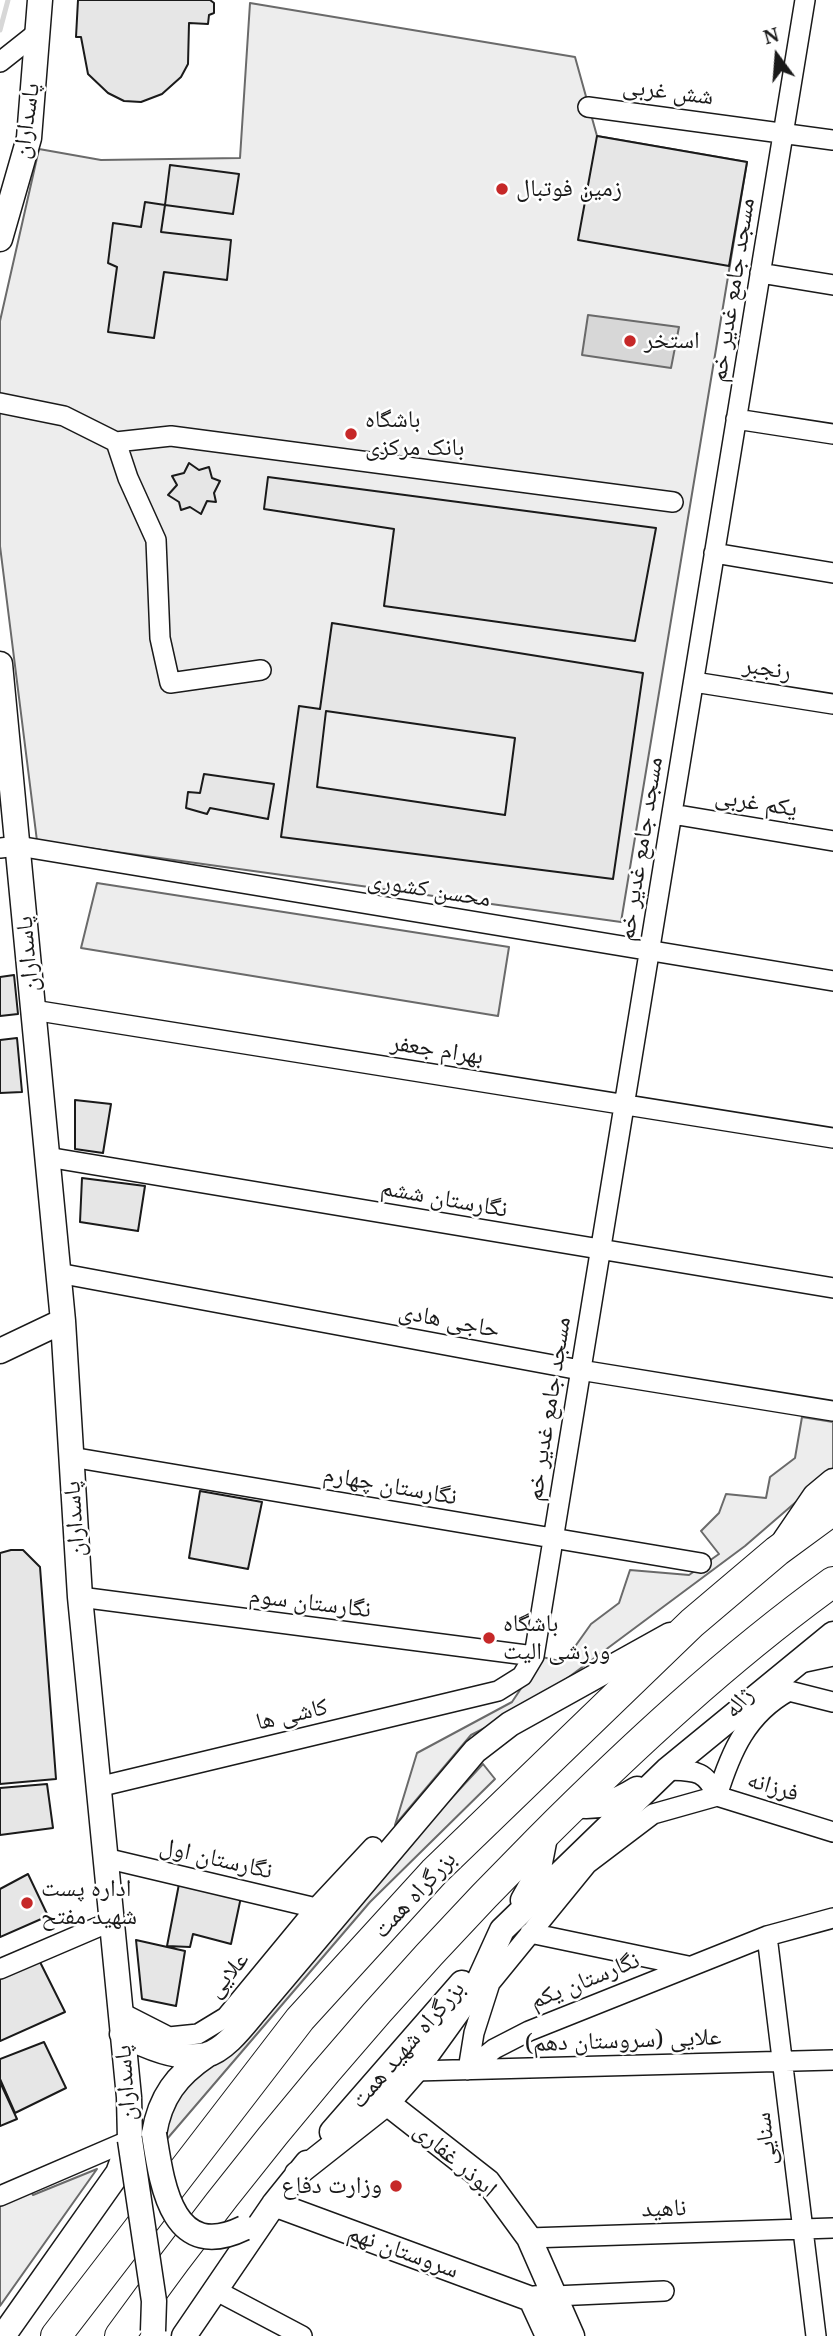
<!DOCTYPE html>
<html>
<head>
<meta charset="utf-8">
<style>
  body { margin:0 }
  #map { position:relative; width:833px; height:2336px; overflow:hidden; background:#fff; font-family:"Noto Serif",serif }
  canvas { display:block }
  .north { position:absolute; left:742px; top:21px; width:70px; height:70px; -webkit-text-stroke:5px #fff; paint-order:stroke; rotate:344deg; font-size:19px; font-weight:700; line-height:28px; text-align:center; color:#1a1a1a }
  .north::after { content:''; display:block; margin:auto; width:24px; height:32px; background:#1a1a1a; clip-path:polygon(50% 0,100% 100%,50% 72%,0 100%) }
</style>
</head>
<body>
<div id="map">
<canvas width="833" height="2336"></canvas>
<div class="north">N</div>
</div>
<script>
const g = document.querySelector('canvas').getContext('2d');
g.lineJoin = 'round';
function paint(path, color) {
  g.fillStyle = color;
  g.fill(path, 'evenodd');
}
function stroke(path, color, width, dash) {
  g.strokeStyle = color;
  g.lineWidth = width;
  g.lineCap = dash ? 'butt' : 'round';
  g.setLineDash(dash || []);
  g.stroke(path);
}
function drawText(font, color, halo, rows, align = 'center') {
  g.font = font + ' "Noto Serif","Noto Naskh Arabic",serif';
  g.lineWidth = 5;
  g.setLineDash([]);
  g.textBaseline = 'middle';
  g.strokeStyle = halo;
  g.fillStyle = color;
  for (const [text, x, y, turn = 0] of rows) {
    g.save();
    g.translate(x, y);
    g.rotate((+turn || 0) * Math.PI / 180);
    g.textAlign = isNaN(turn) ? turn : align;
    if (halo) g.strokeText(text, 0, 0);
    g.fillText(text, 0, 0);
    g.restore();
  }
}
const built = new Path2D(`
  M250 3 575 57 597 136 747 162 621 922 37 841 0 546V321L39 149 101 160 240 158Z
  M97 883 509 947 498 1016 81 948Z
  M802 1417 833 1422V1470L745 1546 534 1703 471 1735 395 1825 417 1753 512 1702 542 1657 564 1662 591 1624 619 1603 630 1570 689 1575 719 1554 701 1531 719 1513 726 1494 766 1498 770 1477 795 1458Z
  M483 1764 495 1779 370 1902 167 2139 161 2142 173 2099Z
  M97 2169 0 2306V2203L30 2189 33 2195Z`);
paint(built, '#ededed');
stroke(built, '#6a6a6a', 2);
const water = new Path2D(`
  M588 315 679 327 671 368 582 355Z`);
paint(water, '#d7d7d7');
stroke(water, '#6a6a6a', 2);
stroke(new Path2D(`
  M0 30 8 0`), '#d7d7d7', 5);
const building = new Path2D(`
  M78 0H210L214 3V13L209 15 208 24 189 23 188 64 181 77 162 94 141 102 124 101 108 93 88 74 81 37H76Z
  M597 136 747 162 729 266 578 240Z
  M170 165 239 174 233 214 165 205Z
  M145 202 165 205 161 232 231 240 227 280 164 272 154 338 108 332 117 267 108 263 113 223 141 227Z
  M189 463 199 470 209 467 212 478 220 481 214 493 216 502 207 501 201 514 190 507 181 510 179 502 168 495 177 485 172 476 184 473Z
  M268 477 656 528 635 641 384 606 394 529 264 509Z
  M332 623 643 673 613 879 281 837 299 706 320 709Z
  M326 711 515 738 505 815 317 787Z
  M204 774 274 784 268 819 210 808 207 814 186 808 188 792 200 793Z
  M14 975 18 1014 0 1016V977Z
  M17 1038 22 1092 0 1093V1040Z
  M75 1100 111 1104 103 1153 75 1149Z
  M82 1178 145 1186 138 1231 80 1222Z
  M200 1491 262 1502 248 1569 189 1558Z
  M11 1550H23L40 1567 56 1779 0 1784V1553Z
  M47 1784 53 1828 0 1835V1788Z
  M28 1874 48 1916 0 1937V1889Z
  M179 1884 241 1897 231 1944 193 1934 190 1947 167 1946Z
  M136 1940 185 1951 176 2006 142 1999Z
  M37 1956 65 2012 0 2041V1973Z
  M44 2042 66 2088 15 2113 0 2079V2059Z
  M0 2082 17 2119 0 2126Z`);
paint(building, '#e6e6e6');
stroke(building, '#1a1a1a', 2);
const minor = new Path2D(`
  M0 62 38 32
  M588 107 833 140
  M760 273 833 285
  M0 403 64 416 116 442 128 478 156 540 160 638 170 683 261 670
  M736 419 833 434
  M116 442 171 436 673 502
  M714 553 833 573
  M694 682 833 704
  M672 814 833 841
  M0 848 18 846 833 981
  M33 1010 833 1138
  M47 1157 833 1288
  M58 1273 580 1370 833 1411
  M71 1457 701 1563
  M80 1597 534 1656
  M796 1664 833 1656
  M667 1770C694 1771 705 1769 717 1796L833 1832
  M98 1787 498 1691 522 1676 534 1656 805 0
  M105 1858 316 1908
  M530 1933 688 1966
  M767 1936 816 2336
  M0 1969 112 1921
  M120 2012 169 2037 198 2034 226 2017 316 1908 373 1847
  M468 2070 474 2033 490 1983 587 1864 653 1814 717 1796C731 1751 747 1714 789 1691L833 1702
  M468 2070 494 2049 529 2031 767 1936 833 1918
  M415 2071 833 2060
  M0 2196 130 2140
  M529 2238 833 2228
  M215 2290 302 2336
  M555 2296 664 2291`);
const major = new Path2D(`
  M0 239 29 138 40 0
  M0 664 63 1321 80 1597 129 2097 130 2140 118 2173 3 2336
  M0 1351 63 1321
  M785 1540 815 1496 833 1481
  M573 1805C598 1809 616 1802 637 1789
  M523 1900 538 1873 546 1832
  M122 2034C145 2046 179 2061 206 2055 226 2050 245 2023 258 2008L475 1751 510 1724 670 1635
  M387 2103 488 2182 529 2238 572 2336
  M332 2132 462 1983
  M154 2134C160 2097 177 2075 207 2055
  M297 2174 387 2103 415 2071 477 1985 502 1930 667 1770 833 1634
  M274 2204 531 2299 555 2296
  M531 2299 548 2336
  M184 2336 274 2204 307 2163`);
const highway = new Path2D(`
  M56 2336 300 2019 434 1872 692 1623 777 1551 833 1510
  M120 2336C247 2159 385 1994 539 1840 631 1748 728 1658 833 1582`);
stroke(minor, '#1a1a1a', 22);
stroke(major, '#1a1a1a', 27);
stroke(highway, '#1a1a1a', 32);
stroke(minor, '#fff', 19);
stroke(major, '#fff', 24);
stroke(highway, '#fff', 30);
const majorBridge = new Path2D(`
  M154 2134C162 2185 172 2263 244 2228
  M130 2140 154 2301 153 2331`);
stroke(majorBridge, '#1a1a1a', 27, []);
stroke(majorBridge, '#fff', 24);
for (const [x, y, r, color] of [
  [502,189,7,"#c62828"],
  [630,341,7,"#c62828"],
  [351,434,7,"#c62828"],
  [489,1638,7,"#c62828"],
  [27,1903,7,"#c62828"],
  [396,2186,7,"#c62828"]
]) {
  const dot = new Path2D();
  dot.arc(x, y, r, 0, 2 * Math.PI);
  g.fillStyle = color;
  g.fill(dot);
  stroke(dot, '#fff', 2.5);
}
drawText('24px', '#1a1a1a', '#fff', [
  ["شش غربی",668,92,7],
  ["پاسداران",27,121,-82],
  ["مسجد جامع غدیر خم",733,290,-81],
  ["رنجبر",767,669,9],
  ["یکم غربی",756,803,9],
  ["مسجد جامع غدیر خم",641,849,-81],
  ["محسن کشوری",429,890,9],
  ["پاسداران",28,954,-95],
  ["بهرام جعفر",437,1050,9],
  ["نگارستان ششم",444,1199,10],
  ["حاجی هادی",449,1321,11],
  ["مسجد جامع غدیر خم",549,1409,-81],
  ["نگارستان چهارم",390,1486,10],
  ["پاسداران",75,1519,-94],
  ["نگارستان سوم",310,1603,7],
  ["ژاله",739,1703,-49],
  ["کاشی ها",292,1715,-13],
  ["فرزانه",773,1787,17],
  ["نگارستان اول",216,1859,13],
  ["بزرگراه همت",415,1895,-47],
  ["علایی",228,1975,-50],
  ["نگارستان یکم",585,1981,-22],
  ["علایی (سروستان دهم)",623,2041,-2],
  ["بزرگراه شهید همت",408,2045,-49],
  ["پاسداران",126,2083,-94],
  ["سنایی",766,2139,-97],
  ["ابوذر غفاری",455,2160,41],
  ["ناهید",664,2209,-2],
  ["سروستان نهم",403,2252,20]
]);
drawText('24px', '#1a1a1a', '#fff', [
  ["زمین فوتبال",516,189],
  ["استخر",644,341],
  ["باشگاه",365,420],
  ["بانک مرکزی",365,448],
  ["باشگاه",503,1624],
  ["ورزشی الیت",503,1652],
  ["اداره پست",41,1889],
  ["شهید مفتح",41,1917],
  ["وزارت دفاع",382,2186,"right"]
], 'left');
</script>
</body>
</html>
